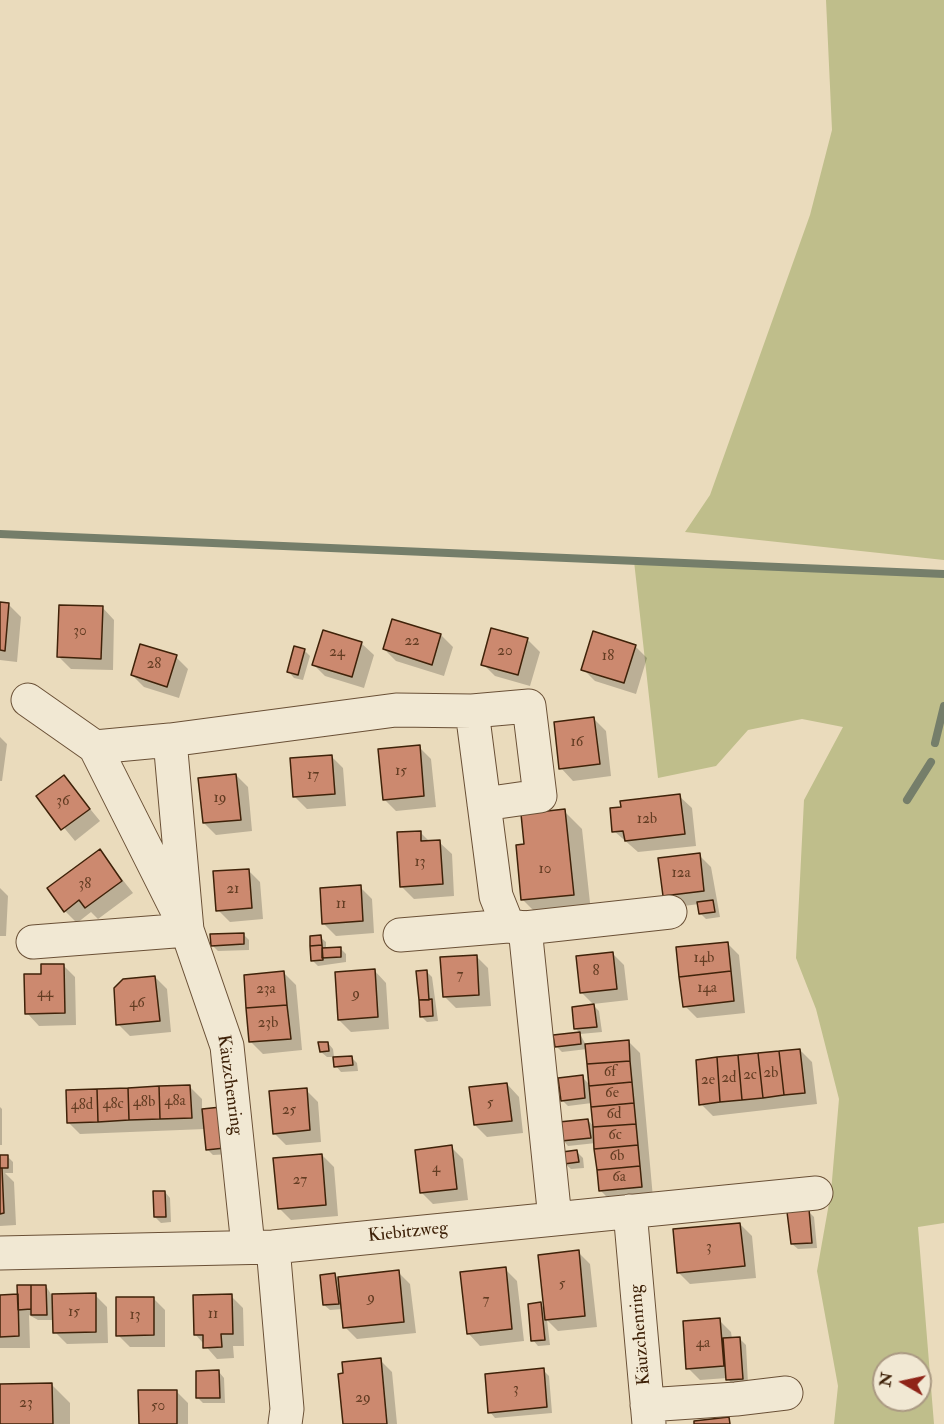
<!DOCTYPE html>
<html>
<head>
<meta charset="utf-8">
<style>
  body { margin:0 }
  #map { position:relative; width:944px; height:1424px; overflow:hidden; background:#eadbbc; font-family:"IM FELL Double Pica",serif }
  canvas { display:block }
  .north { position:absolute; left:872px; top:1352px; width:60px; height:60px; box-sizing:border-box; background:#f1e8d3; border:2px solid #aa9982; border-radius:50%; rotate:279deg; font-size:16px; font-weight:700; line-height:24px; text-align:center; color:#3f2209 }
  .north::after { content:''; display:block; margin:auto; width:21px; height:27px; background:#8f2418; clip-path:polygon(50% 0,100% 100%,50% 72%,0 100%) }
</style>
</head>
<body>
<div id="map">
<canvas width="944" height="1424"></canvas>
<div class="north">N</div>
</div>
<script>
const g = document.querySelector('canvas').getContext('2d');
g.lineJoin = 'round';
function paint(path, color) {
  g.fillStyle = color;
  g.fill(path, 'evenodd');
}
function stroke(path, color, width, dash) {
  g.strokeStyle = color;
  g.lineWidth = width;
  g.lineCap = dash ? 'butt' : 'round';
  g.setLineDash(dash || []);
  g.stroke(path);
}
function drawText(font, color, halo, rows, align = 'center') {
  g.font = font + ' "IM FELL Double Pica",serif';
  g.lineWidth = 4.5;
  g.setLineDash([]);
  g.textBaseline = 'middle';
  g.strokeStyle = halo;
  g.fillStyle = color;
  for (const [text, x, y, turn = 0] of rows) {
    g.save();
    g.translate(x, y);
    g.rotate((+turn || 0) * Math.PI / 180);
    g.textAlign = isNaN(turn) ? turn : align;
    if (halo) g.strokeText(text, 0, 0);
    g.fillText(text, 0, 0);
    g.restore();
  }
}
paint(new Path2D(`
  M826 0H944V560L685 532 710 495 810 215 832 130Z
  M634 561 944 574V1223L918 1227 934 1424H834L838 1386 817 1271 831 1192 839 1099 816 1009 796 958 804 800 843 727 802 719 748 730 716 766 658 778ZM884 1364H920V1400H884Z`), '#bfbe8b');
paint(new Path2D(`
  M0 604 9 605 21 617 17 662 0 660Z
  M102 607 114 620 113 670 71 669 59 657Z
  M492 630 528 640 540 652 530 686 495 676 483 664Z
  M441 635 453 647 444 676 396 661 384 649Z
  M361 643 374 655 364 688 325 676 313 664Z
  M635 646 647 658 636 694 595 681 583 669Z
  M304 650 310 656 303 680 294 678 289 672Z
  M176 657 188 669 179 698 144 687 132 675Z
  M594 719 606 731 611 776 573 781 561 768Z
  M0 737 7 744 2 781H0Z
  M419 747 431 759 436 807 396 811 384 799Z
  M331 756 343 768 346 806 307 809 295 797Z
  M236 775 248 787 252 831 216 835 204 823Z
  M64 777 100 821 75 841 38 796Z
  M679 796 692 808 696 846 638 852 614 831Z
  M564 811 582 829 591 912 541 918 523 900 526 845Z
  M420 832 430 842H439L452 854 454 896 414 899 402 887Z
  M100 851 133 893 98 919 91 912 77 923 65 911Z
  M699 855 711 867 720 917 706 919 700 913 699 904 676 907 664 895Z
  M248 870 260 882 263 919 230 922 218 910Z
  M360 887 372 899 374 933 336 936 324 924Z
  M0 888 8 896 6 936H0Z
  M243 934 249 940V950L218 951 212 945Z
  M320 937 326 942V949L340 948 346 954V962L318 966 313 961Z
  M727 943 739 955 745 1013 697 1018 685 1006Z
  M612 953 624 965 628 1000 593 1004 581 992Z
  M476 956 488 968 491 1006 456 1008 444 996Z
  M63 965 75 977 76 1025 39 1026 27 1013 43 975Z
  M374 970 386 983 389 1029 351 1032 339 1020Z
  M426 971 432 977 438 1021 427 1022 421 1016Z
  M284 973 296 985 302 1050 263 1054 251 1042Z
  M155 977 167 989 171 1032 130 1036 118 1024Z
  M594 1006 599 1011 602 1032 580 1034 586 1045 628 1041 640 1053 653 1198 612 1202 600 1190 596 1143 568 1146 563 1140 588 1120 594 1127 592 1103 568 1106 562 1100 582 1077 590 1085 587 1049 562 1052 556 1046 555 1036 580 1033 576 1029Z
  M328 1043 333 1049 334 1057H327L321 1052Z
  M800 1050 812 1062 817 1104 713 1116 701 1104Z
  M351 1057 357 1063 358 1071 341 1072 336 1066Z
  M507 1084 519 1097 523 1133 487 1137 475 1125Z
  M190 1087 202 1099V1110L230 1154 213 1155 207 1149 205 1129 80 1134 68 1122Z
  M306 1090 318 1102 321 1142 286 1145 274 1133Z
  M0 1107 2 1109V1145H0Z
  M451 1147 463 1159 468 1200 433 1204 421 1192Z
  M577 1152 583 1158 584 1168 571 1169 565 1164Z
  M322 1155 334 1167 338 1216 291 1220 279 1208Z
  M7 1156 13 1162V1173H5L14 1182 16 1225 0 1226V1157Z
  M165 1192 170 1198 171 1222 161 1223 155 1217Z
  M808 1211 814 1217 817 1248 798 1249 792 1244Z
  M740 1224 752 1236 756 1278 690 1284 678 1272Z
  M578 1252 590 1264 597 1327 558 1331 547 1320 550 1345 538 1346 533 1340 540 1304 545 1309Z
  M505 1269 517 1281 524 1341 480 1346 468 1333Z
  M398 1272 410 1284 416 1333 357 1339 345 1327 343 1309 330 1310 324 1305 335 1275 338 1278Z
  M46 1286 52 1296 95 1295 107 1307 108 1343 67 1344 55 1332 54 1320H38L29 1315 30 1348H0V1296H19Z
  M231 1296 243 1308 244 1346H233L234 1358 217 1359 195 1334Z
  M153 1298 165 1310V1347H130L118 1335Z
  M719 1320 731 1332 732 1339H740L746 1345 748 1384 733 1385 727 1378 700 1380 688 1368Z
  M380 1360 392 1372 397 1424H345Z
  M543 1370 549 1376 552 1413 495 1418 490 1412Z
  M219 1372 224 1378 225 1403H203L197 1397Z
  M52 1385 70 1403V1424H0V1386Z
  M176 1391 188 1403V1424H141Z`), '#0003');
stroke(new Path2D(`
  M0 534 944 574
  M935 743 944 706
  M907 800 931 762`), '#757e6a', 8);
const building = new Path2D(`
  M0 602 9 603 5 651 0 650Z
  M59 605 103 606 101 659 57 657Z
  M392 619 441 634 432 665 383 649Z
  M491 628 528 638 518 675 481 665Z
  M323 630 362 642 352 677 312 665Z
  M593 631 636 645 624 683 581 670Z
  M140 644 177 655 167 687 131 675Z
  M294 646 305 649 298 675 287 672Z
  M594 717 600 764 559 769 554 722Z
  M420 745 424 796 383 800 378 749Z
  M332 755 335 794 293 797 290 758Z
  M236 774 241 820 203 823 198 778Z
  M64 775 90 809 61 830 36 796Z
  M680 794 685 834 625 841 623 831 612 832 610 808 621 807 620 801Z
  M565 809 574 895 521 900 516 845 524 844 521 814Z
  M421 831V841L440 840 443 884 400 887 397 832Z
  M100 849 122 881 85 908 79 900 64 912 47 888Z
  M700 853 704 891 663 896 658 858Z
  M249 869 252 908 216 911 213 871Z
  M361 885 363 921 322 924 320 888Z
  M713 900 715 912 699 914 697 902Z
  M244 933V944L211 946 210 934Z
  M321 935 322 945 310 946V936Z
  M728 942 731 971 679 977 676 947Z
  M322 945 323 960 311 961 310 946Z
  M341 947V957L322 958V948Z
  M613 952 617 989 580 993 576 956Z
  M477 955 479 995 443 997 440 957Z
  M41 964H64L65 1013 25 1014 24 974H41Z
  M375 969 378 1017 338 1020 335 972Z
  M427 970 429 1000H419L416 971Z
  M284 971 287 1005 246 1008 244 975Z
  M731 971 734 1001 683 1007 679 977Z
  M155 976 160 1021 116 1025 114 988 123 979Z
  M432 999 433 1016 420 1017 419 1000Z
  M594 1004 597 1027 574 1029 572 1007Z
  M287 1005 291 1039 249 1042 246 1008Z
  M580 1032 581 1044 555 1047 553 1035Z
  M629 1040 630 1061 587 1064 585 1044Z
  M318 1042H328L329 1051 320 1052Z
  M800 1049 805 1093 784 1095 779 1051Z
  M779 1051 784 1095 763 1098 758 1053Z
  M758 1053 763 1098 742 1100 738 1055Z
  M738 1055 742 1100 720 1102 717 1057Z
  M352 1056 353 1065 334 1067 333 1057Z
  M717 1057 720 1102 699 1105 696 1060Z
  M630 1061 632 1082 589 1086 587 1064Z
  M583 1075 585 1098 561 1101 558 1078Z
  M632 1082 634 1103 591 1107 589 1086Z
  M507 1083 512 1121 474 1125 469 1087Z
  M190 1085 192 1118 160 1119 159 1086Z
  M159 1086 160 1119 129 1120 128 1088Z
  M128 1088 129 1120 98 1122 97 1089Z
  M307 1088 310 1130 273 1134 269 1091Z
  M97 1089 98 1122 67 1123 66 1090Z
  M634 1103 636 1124 593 1127 591 1107Z
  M221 1107 225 1148 206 1150 202 1109Z
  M588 1119 591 1138 561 1141 559 1122Z
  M636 1124 638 1145 594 1149 593 1127Z
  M452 1145 457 1189 420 1193 415 1150Z
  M638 1145 640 1166 597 1170 594 1149Z
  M577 1150 579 1162 564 1164 562 1152Z
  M322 1154 326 1205 278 1209 273 1158Z
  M0 1155H8V1168H0Z
  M640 1166 642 1187 599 1191 597 1170Z
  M0 1168H2L4 1213 0 1214Z
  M153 1191H165L166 1217H154Z
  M809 1209 812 1243 791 1244 787 1212Z
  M740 1223 745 1266 677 1273 673 1229Z
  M579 1250 585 1316 545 1320 538 1255Z
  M506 1267 512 1329 467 1334 460 1272Z
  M399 1270 404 1322 343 1328 338 1277Z
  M335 1273 339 1304 323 1305 320 1275Z
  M17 1285H31V1309L18 1310Z
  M31 1285H46L47 1315H31Z
  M96 1293V1332L53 1333 52 1294Z
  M18 1294 19 1336 0 1337V1295Z
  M232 1294 233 1334H221L222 1347 203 1348V1335H194L193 1295Z
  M116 1297H154V1335L116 1336Z
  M541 1302 545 1340 531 1341 528 1304Z
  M720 1318 724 1366 686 1369 683 1321Z
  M740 1337 743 1379 726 1380 723 1338Z
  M381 1358 387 1424H343L338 1374 343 1373 342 1362Z
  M544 1368 547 1407 488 1413 485 1374Z
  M219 1370 220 1398H196V1371Z
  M52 1383 53 1424H0V1384Z
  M138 1390H177V1424H139Z
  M729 1417 730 1424H694V1421Z`);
paint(building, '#cc896f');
stroke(building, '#3f2209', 1.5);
const minor = new Path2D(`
  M28 700 95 747 187 930 33 942
  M472 711 529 706 540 796 484 804
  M95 747 170 740
  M525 928 670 912
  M400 935 508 926
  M630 1211 649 1424
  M248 1246 227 1046 187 930 170 740 396 710 472 711 496 896 508 926 525 928 555 1219
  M273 1247 287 1409 285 1424
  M0 1253 273 1247 816 1193
  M647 1405 736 1399 786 1393`);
stroke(minor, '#6a5036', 35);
stroke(minor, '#f1e8d3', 33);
drawText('15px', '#623c22', null, [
  ["30",80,632],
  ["22",412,642],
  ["20",505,652],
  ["24",337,653],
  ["18",608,657],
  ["28",154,665],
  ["16",577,743],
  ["15",401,772],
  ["17",313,776],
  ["19",220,799],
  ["36",63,802],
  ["12b",647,820],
  ["13",420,863],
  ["10",545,870],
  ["12a",681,874],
  ["38",85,885],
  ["21",233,890],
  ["11",341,905],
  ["14b",704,959],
  ["8",596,972],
  ["7",460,976],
  ["14a",707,989],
  ["23a",266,990],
  ["44",45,994],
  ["9",356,995],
  ["46",137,1004],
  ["23b",268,1024],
  ["6f",610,1073],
  ["2b",771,1074],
  ["2c",750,1076],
  ["2d",729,1079],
  ["2e",708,1081],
  ["6e",612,1094],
  ["48a",175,1102],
  ["48b",144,1103],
  ["5",490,1104],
  ["48c",113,1105],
  ["48d",82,1106],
  ["25",289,1111],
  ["6d",614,1115],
  ["6c",615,1136],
  ["6b",617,1157],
  ["4",436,1169],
  ["6a",619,1178],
  ["27",300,1181],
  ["3",709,1248],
  ["5",562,1285],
  ["9",371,1299],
  ["7",486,1301],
  ["15",74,1313],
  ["11",213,1315],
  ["13",135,1316],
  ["4a",703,1344],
  ["3",516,1390],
  ["29",363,1399],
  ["23",26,1404],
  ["50",158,1407]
]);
drawText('18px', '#3f2209', '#f1e8d3', [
  ["Käuzchenring",229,1085,82],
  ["Kiebitzweg",408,1233,-6],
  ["Käuzchenring",641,1335,-95]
]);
</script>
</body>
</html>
